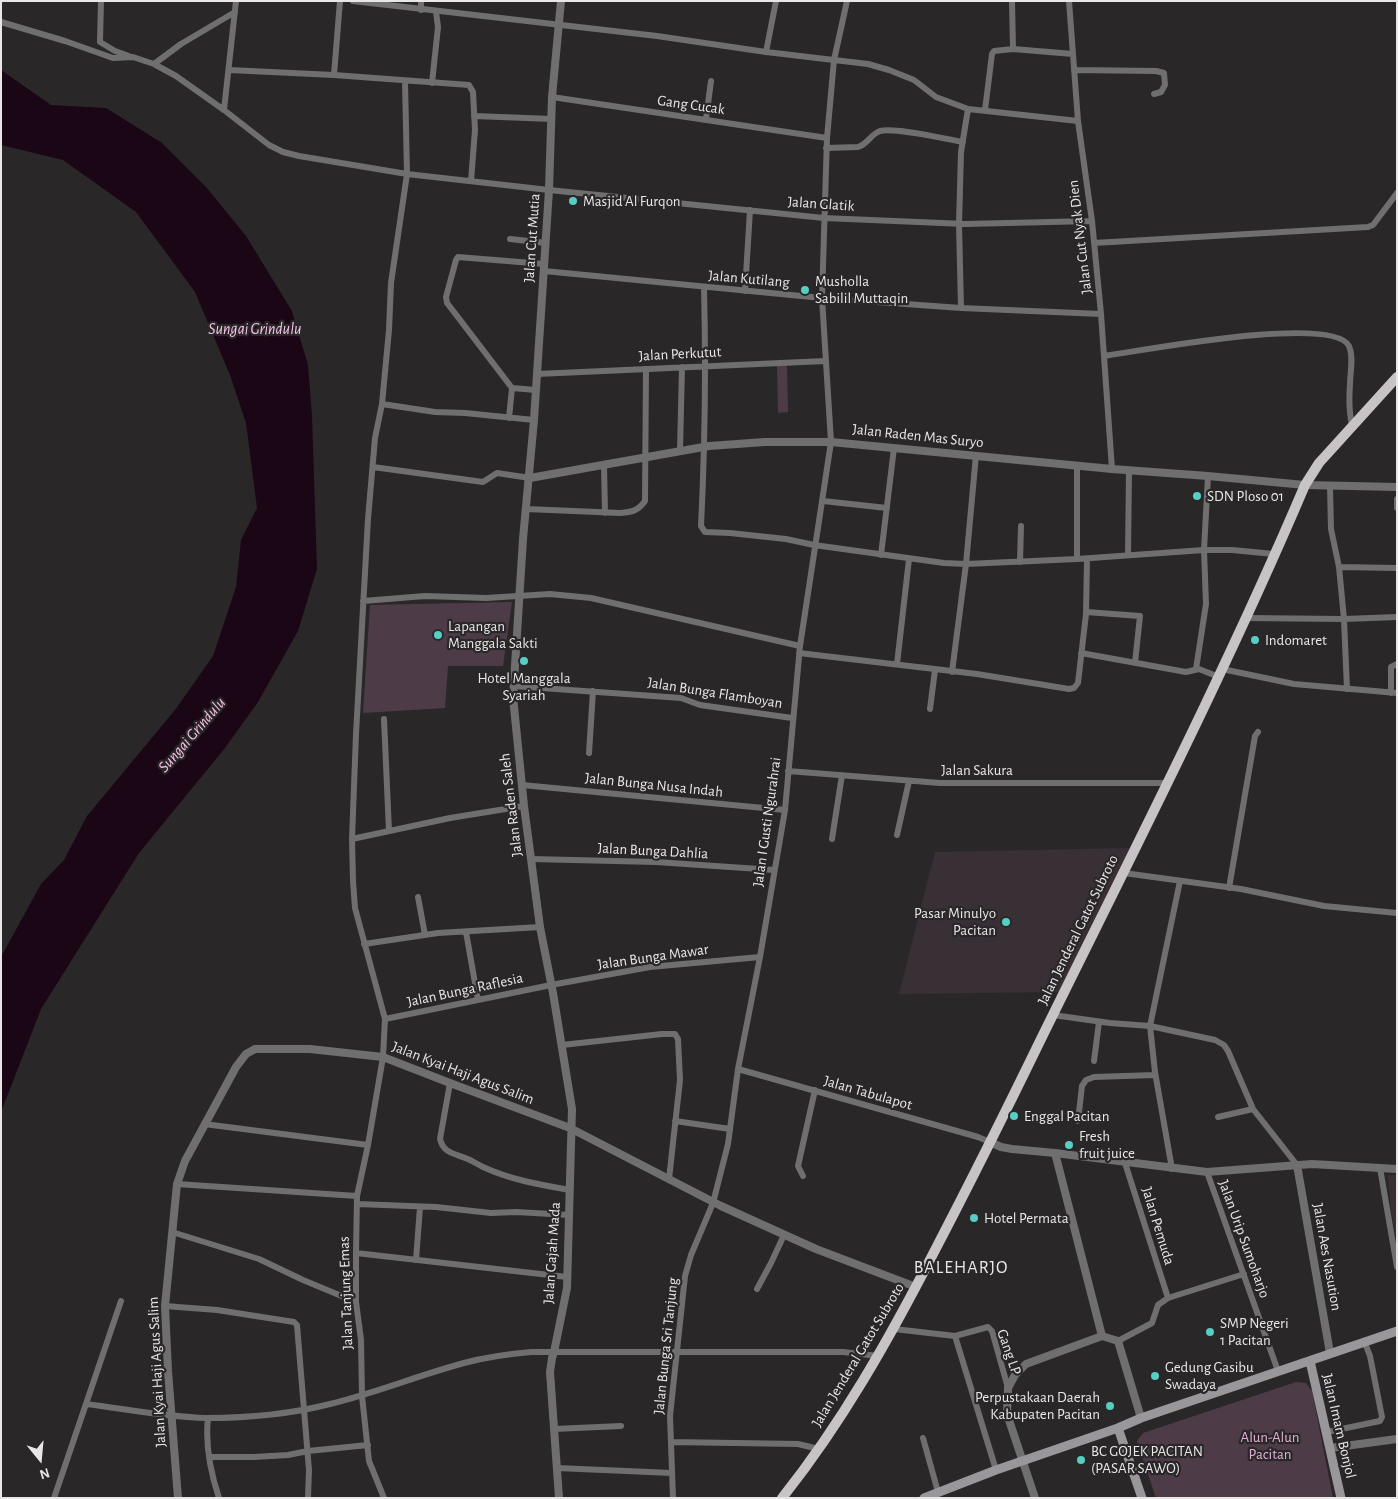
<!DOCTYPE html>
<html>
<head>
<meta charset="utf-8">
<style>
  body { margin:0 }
  #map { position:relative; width:1398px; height:1499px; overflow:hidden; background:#2a2729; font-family:"Alegreya Sans",sans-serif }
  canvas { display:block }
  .frame { position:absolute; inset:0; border:2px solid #e8e6e7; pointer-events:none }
  .north { position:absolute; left:15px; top:1434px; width:50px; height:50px; -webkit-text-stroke:4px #2a2729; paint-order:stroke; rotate:163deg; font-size:14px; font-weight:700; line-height:20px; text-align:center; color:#e8e6e7 }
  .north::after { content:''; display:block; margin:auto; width:18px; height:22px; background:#e8e6e7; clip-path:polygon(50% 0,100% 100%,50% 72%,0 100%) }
</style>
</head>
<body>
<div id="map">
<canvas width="1398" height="1499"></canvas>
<div class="frame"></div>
<div class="north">N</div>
</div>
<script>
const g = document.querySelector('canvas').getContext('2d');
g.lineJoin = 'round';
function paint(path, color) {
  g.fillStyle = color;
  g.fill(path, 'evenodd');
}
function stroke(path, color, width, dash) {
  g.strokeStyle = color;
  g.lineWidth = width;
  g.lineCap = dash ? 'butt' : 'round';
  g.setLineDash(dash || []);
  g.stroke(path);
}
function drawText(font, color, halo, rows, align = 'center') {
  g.font = font + ' "Alegreya Sans",sans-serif';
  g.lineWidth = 4.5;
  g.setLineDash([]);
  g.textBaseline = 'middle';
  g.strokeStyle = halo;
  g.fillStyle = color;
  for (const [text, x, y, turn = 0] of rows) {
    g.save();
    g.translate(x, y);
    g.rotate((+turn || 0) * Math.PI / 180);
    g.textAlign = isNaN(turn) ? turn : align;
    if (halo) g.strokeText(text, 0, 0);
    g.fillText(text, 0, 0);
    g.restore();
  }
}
paint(new Path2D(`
  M1132 848 1059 992 899 994 935 852Z
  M1388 1175H1397V1241L1391 1211Z`), '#393036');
paint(new Path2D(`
  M777 365H787L788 412 778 413Z
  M512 602 503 666H448L445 708 363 713 370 605Z
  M1296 1382 1306 1383 1312 1391 1333 1498H1156L1137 1441 1143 1433Z`), '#4d3c48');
paint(new Path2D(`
  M1 70 51 105 106 108 162 143 207 188 246 236 292 311 308 365 312 416 317 569 298 631 258 702 225 748 139 853 41 1009 1 1112V957L41 884 64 860 87 816 175 710 213 656 236 587 241 540 257 508 246 423 230 375 195 292 136 212 63 160 1 145Z`), '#1b0616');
stroke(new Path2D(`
  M101 1 100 42 115 51 129 56
  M353 1 657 36 766 52 868 64 889 70 914 80 936 97 968 109 1078 121
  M421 1V10
  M1012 1 1013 49
  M1069 1 1078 121 1092 221 1101 314 1112 469
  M1 22 65 41 113 58 133 57 154 64 176 76 224 110 269 145 283 152 299 156 407 174 549 190 824 218 965 224 1092 221
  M766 52 776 1
  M154 64 181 44 235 12
  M229 70 334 75 469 85 473 92 475 130 471 181
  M1074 70 1156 71 1164 73 1165 85 1161 92 1154 94
  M334 75 340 1
  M432 83 438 27 436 12
  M552 97 827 138
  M224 110 236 1
  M985 110 992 54 994 51 1013 49 1073 54
  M474 116 552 119
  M706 119 711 81
  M826 148 858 147C868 144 871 134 880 131 895 127 945 139 963 142
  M510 239 546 243
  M1094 243 1368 227 1373 225 1397 193
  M544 271 822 298 961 308 1101 314
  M704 287C706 367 705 446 701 526L705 532 730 533 786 539 814 545 944 563 966 564 1077 559 1204 550H1232L1274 554
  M745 291 750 210
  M961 308 959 224 961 152 968 109
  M1104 356C1140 351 1333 314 1349 346 1354 357 1350 372 1350 384 1349 397 1349 412 1352 425
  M537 374 825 361
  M536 390 512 388 454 312 447 303 446 297 456 260 458 257 544 264
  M382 404 435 412 465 413 534 420
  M509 418 512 388
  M680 451 682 367
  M604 465 605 513
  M373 467 483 482 497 473 530 478
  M1330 487 1331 529 1339 567 1344 619 1347 689
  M1397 499V508
  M823 501 887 508
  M526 509 620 513C632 512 638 511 645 501L646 369
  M881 555 894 448
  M1128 555 1129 471
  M1077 559V466
  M1020 562 1021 526
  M1339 567 1397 568
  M363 601 425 596 486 598 550 594 591 598 800 646
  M1086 612 1140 616 1135 663
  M1245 618 1344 619 1397 617
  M799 653 977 674 1069 689 1074 688 1078 683 1086 614 1087 559
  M1081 653 1186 672 1199 669 1219 677
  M897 664 909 559
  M1196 669 1206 604 1204 550 1208 476
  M1222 669 1294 684 1397 693
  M952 672 966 564 976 455
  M514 686 681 698 700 705 792 718
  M1391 693V667L1397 664
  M930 709 935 670
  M384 719 389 831
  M589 753 593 691
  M788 771 940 783H1167
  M522 785 785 810
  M897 835 909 781
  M352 839 450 818 524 806
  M832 839 842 775
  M531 859 656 862 774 870
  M1124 873 1241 889 1324 906 1397 913
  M1229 888 1255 736 1258 732
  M418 897 425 935
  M466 932 478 1000
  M364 944 438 933 540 927
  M1053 1015 1110 1023 1150 1026 1215 1040 1224 1045 1228 1051 1253 1109 1297 1165
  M385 1019 551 985 650 967 760 957
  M562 1045 662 1034H675L678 1039 680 1080 669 1179
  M1094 1061 1099 1022
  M738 1069 978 1137 990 1142
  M450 1083 440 1139C444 1155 456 1153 470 1160 474 1162 479 1165 483 1167 511 1180 541 1185 570 1190
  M1218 1117 1253 1109
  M675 1121 730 1129
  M1078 1121 1082 1086 1086 1080 1094 1077 1155 1075
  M204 1124 368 1145
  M1125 1163 1168 1298
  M1380 1168 1397 1267
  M1172 1169 1155 1072 1150 1026 1180 881
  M1207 1172 1278 1371
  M803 1176 798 1166 815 1090
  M177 1184 357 1196
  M357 1204 436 1207 491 1213 516 1212 569 1215
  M172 1232 259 1259 303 1280 356 1302
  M356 1253 567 1277
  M416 1260 420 1207
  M757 1289 771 1263 784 1235
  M165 1306 217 1310 294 1322 297 1325 309 1470 308 1498
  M894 1329 955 1336 996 1470
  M955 1336 988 1327 992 1331 1008 1388
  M1118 1341 1152 1323 1158 1305 1168 1298 1244 1274
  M86 1404C126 1409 166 1417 206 1418 247 1418 291 1414 330 1404 376 1393 419 1375 464 1363 486 1357 508 1354 531 1352H843L878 1356
  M208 1418C205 1445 210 1471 219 1498
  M554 1429 621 1426
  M1327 1432 1380 1421 1382 1417 1370 1356 1365 1343
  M923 1438 938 1492
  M671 1442 798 1444 819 1449
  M209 1457H254L288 1455 308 1451 368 1445
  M557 1468 672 1473
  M54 1498 121 1301
  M384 1498 369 1461 362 1396 361 1340 356 1302V1253L357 1196 368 1145 383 1057 385 1019 355 908 353 881 352 839 356 734 368 519 375 438 382 404 389 330 391 283 407 174 405 81
  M673 1498 670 1416 685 1276 691 1255 713 1203 728 1144 738 1069 760 957 785 810 800 646 831 442 822 298 827 138 834 60 847 1`), '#706f70', 6);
stroke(new Path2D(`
  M530 478 709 446 765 442H831L1112 469 1208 476 1305 485 1397 487
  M990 1142 1001 1147 1012 1149 1055 1153 1207 1172 1312 1164 1397 1169
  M1055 1153 1102 1336
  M1297 1165 1330 1353
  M1330 1448 1397 1439
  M178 1498 168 1371 165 1306 177 1184 185 1161 236 1067 246 1054 255 1049H310L383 1057 450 1083 570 1128 721 1206 816 1249 916 1287
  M559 1498 550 1372 552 1358 554 1352 567 1288 572 1109 553 993 540 927 524 806 513 697 523 539 534 420 549 190 552 97 561 1
  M1035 1498 1007 1414 1008 1388 1015 1375 1026 1364 1102 1336 1118 1341 1141 1418`), '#706f70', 8);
stroke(new Path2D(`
  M1310 1361 1341 1498
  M1118 1428 1142 1498
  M924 1498 996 1470 1118 1428 1141 1418 1397 1331`), '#999799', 9);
stroke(new Path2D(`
  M782 1498C842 1423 889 1339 933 1254 970 1183 1006 1111 1041 1039 1131 856 1225 673 1305 485L1319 463 1397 377`), '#c8c4c6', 10);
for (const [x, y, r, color] of [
  [573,201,5,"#56cec3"],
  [805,290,5,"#56cec3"],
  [1197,496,5,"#56cec3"],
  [438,635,5,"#56cec3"],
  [1255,640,5,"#56cec3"],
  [524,661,5,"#56cec3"],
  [1006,922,5,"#56cec3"],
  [1014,1116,5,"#56cec3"],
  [1069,1145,5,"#56cec3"],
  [974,1218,5,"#56cec3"],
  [1210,1332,5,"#56cec3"],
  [1155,1376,5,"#56cec3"],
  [1110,1406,5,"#56cec3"],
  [1081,1460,5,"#56cec3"]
]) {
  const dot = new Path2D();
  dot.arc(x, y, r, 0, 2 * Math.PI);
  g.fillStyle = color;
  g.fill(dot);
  stroke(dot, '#2a2729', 2);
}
drawText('15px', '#e8e6e7', '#2a2729', [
  ["Gang Cucak",691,105,8],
  ["Jalan Glatik",821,204,4],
  ["Jalan Cut Nyak Dien",1080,237,-97],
  ["Jalan Cut Mutia",532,238,-86],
  ["Jalan Kutilang",749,279,5],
  ["Jalan Perkutut",680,354,-3],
  ["Jalan Raden Mas Suryo",918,436,6],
  ["Jalan Bunga Flamboyan",715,693,9],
  ["Jalan Sakura",977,770],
  ["Jalan Bunga Nusa Indah",654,785,6],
  ["Jalan Raden Saleh",511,805,-97],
  ["Jalan I Gusti Ngurahrai",767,822,-82],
  ["Jalan Bunga Dahlia",653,851,3],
  ["Jalan Jenderal Gatot Subroto",1078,930,-64],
  ["Jalan Bunga Mawar",653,957,-8],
  ["Jalan Bunga Raflesia",465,990,-12],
  ["Jalan Kyai Haji Agus Salim",463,1073,21],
  ["Jalan Tabulapot",868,1093,16],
  ["Jalan Pemuda",1158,1226,73],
  ["Jalan Urip Sumoharjo",1244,1239,70],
  ["Jalan Gajah Mada",552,1253,-86],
  ["Jalan Aes Nasution",1327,1257,80],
  ["Jalan Tanjung Emas",346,1293,-92],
  ["Jalan Bunga Sri Tanjung",666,1346,-84],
  ["Gang LP",1009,1352,71],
  ["Jalan Jenderal Gatot Subroto",858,1355,-59],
  ["Jalan Kyai Haji Agus Salim",157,1372,-93],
  ["Jalan Imam Bonjol",1339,1426,77]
]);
drawText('15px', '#e8e6e7', '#2a2729', [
  ["Masjid Al Furqon",583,201],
  ["Musholla",815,281],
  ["Sabilil Muttaqin",815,298],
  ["SDN Ploso 01",1207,496],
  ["Lapangan",448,626],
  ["Manggala Sakti",448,643],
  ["Indomaret",1265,640],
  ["Hotel Manggala",524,678,"center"],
  ["Syariah",524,695,"center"],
  ["Pasar Minulyo",996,913,"right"],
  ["Pacitan",996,930,"right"],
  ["Enggal Pacitan",1024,1116],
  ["Fresh",1079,1136],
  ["fruit juice",1079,1153],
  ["Hotel Permata",984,1218],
  ["SMP Negeri",1220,1323],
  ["1 Pacitan",1220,1340],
  ["Gedung Gasibu",1165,1367],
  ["Swadaya",1165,1384],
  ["Perpustakaan Daerah",1100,1397,"right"],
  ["Kabupaten Pacitan",1100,1414,"right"],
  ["BC GOJEK PACITAN",1091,1451],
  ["(PASAR SAWO)",1091,1468]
], 'left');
drawText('15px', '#e1add3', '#2a2729', [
  ["Alun-Alun",1270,1437],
  ["Pacitan",1270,1454]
]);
drawText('italic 16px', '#f8c3e9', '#2a2729', [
  ["Sungai Grindulu",255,329],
  ["Sungai Grindulu",192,735,-49]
]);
g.letterSpacing = '1px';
drawText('18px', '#e8e6e7', '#2a2729', [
  ["BALEHARJO",961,1268]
]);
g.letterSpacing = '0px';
</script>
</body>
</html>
